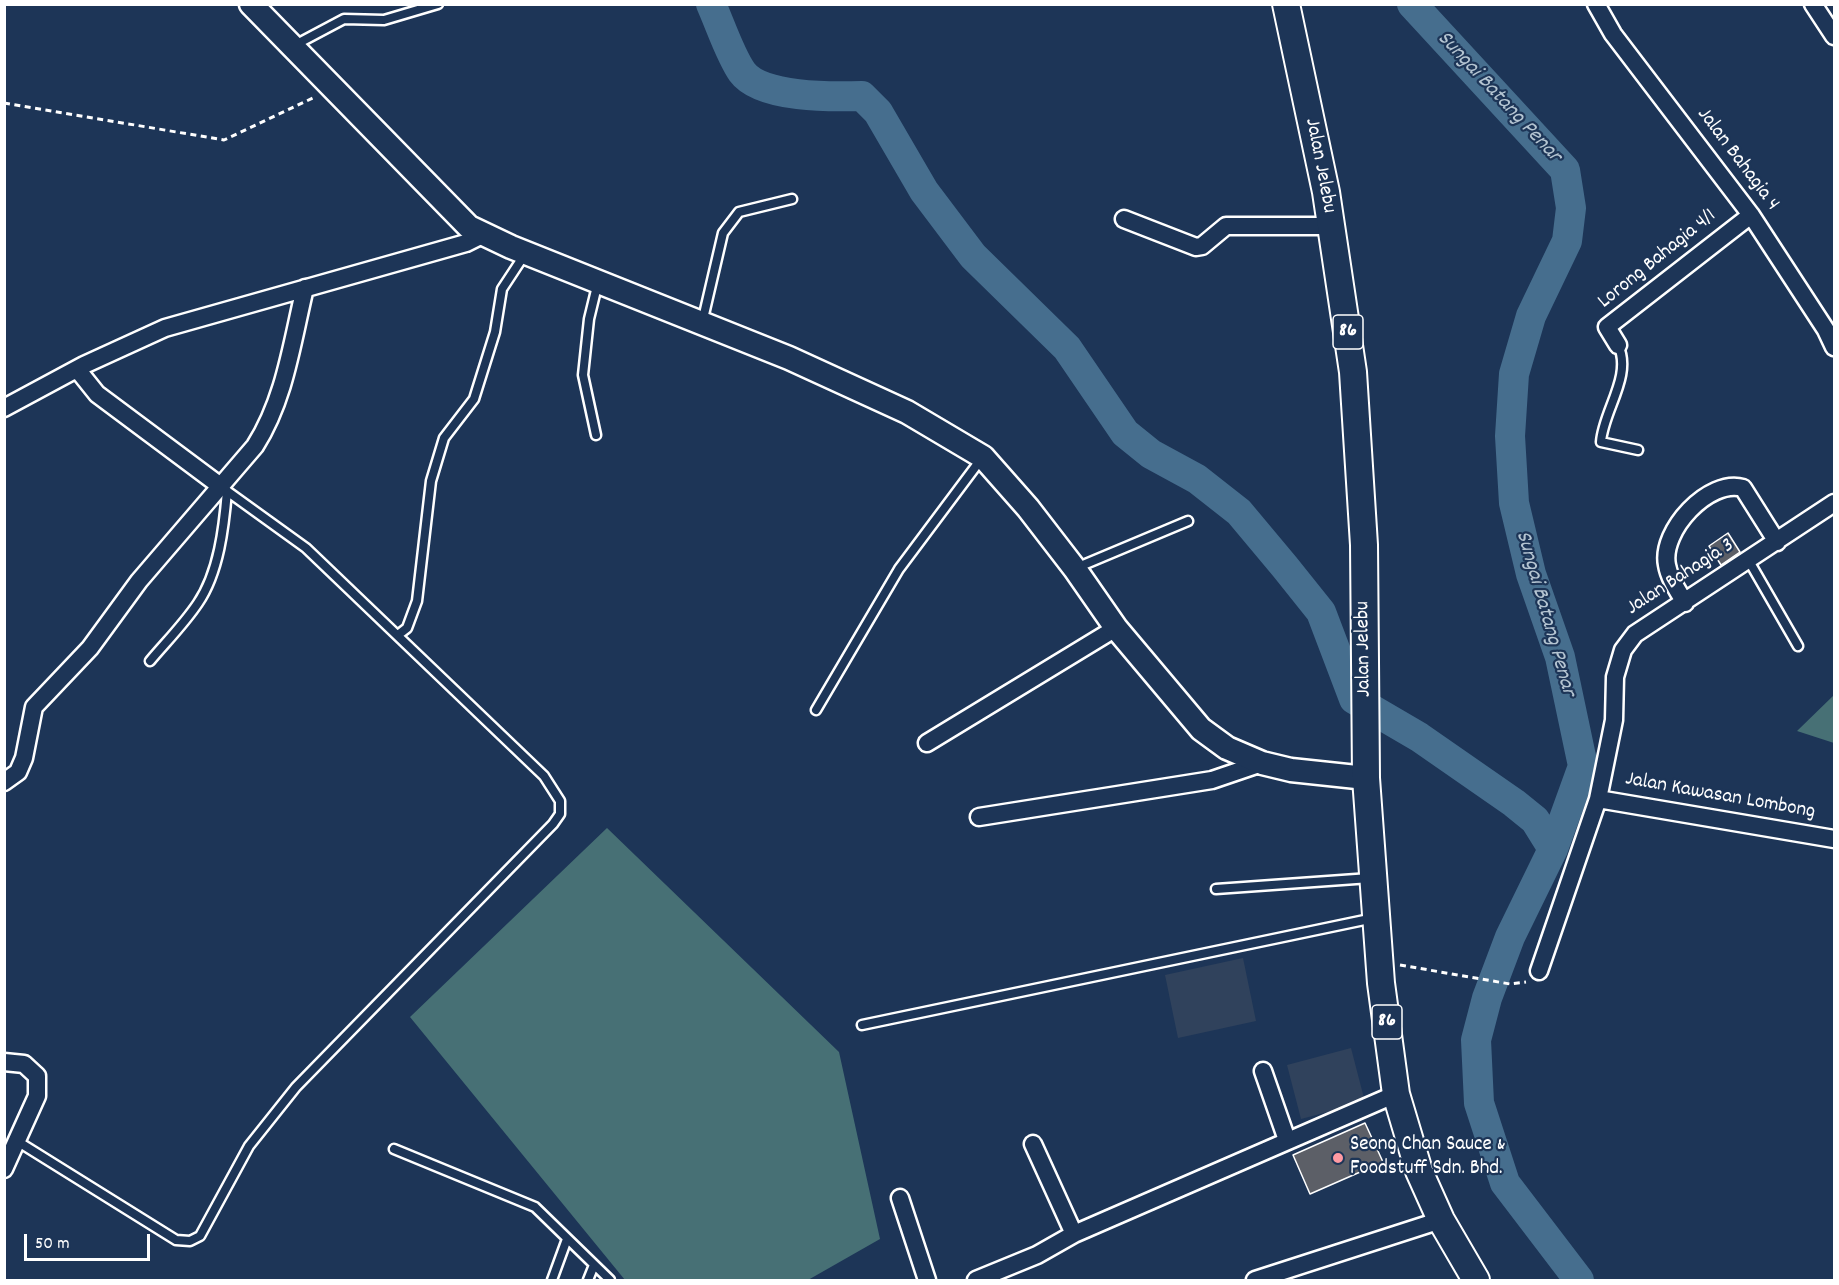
<!DOCTYPE html>
<html>
<head>
<meta charset="utf-8">
<style>
  body { margin:0 }
  #map { position:relative; width:1839px; height:1285px; overflow:hidden; background:#1d3557; font-family:Dekko,sans-serif }
  canvas { display:block }
  .frame { position:absolute; inset:0; border:6px solid #fff; pointer-events:none }
  .scale { position:absolute; left:24px; top:1234px; width:126px; height:27px; box-sizing:border-box; border:3px solid #fff; border-top:0; padding-left:8px; font-size:18px; line-height:21px; white-space:nowrap; color:#fff; -webkit-text-stroke:4px #1d3557; paint-order:stroke }
</style>
</head>
<body>
<div id="map">
<canvas width="1839" height="1285"></canvas>
<div class="frame"></div>
<div class="scale">50 m</div>
</div>
<script>
const g = document.querySelector('canvas').getContext('2d');
g.lineJoin = 'round';
function paint(path, color) {
  g.fillStyle = color;
  g.fill(path, 'evenodd');
}
function stroke(path, color, width, dash) {
  g.strokeStyle = color;
  g.lineWidth = width;
  g.lineCap = dash ? 'butt' : 'round';
  g.setLineDash(dash || []);
  g.stroke(path);
}
function drawText(font, color, halo, rows, align = 'center') {
  g.font = font + ' Dekko,sans-serif';
  g.lineWidth = 4.5;
  g.setLineDash([]);
  g.textBaseline = 'middle';
  g.strokeStyle = halo;
  g.fillStyle = color;
  for (const [text, x, y, turn = 0] of rows) {
    g.save();
    g.translate(x, y);
    g.rotate((+turn || 0) * Math.PI / 180);
    g.textAlign = isNaN(turn) ? turn : align;
    if (halo) g.strokeText(text, 0, 0);
    g.fillText(text, 0, 0);
    g.restore();
  }
}
paint(new Path2D(`
  M1243 958 1256 1021 1178 1038 1165 975Z
  M1351 1048 1365 1102 1301 1119 1287 1065Z`), '#30425c');
paint(new Path2D(`
  M1834 695V743L1797 731Z
  M607 828 839 1052 880 1239 808 1280H625L410 1017Z`), '#477075');
stroke(new Path2D(`
  M711 4C720 24 730 55 742 72 761 98 832 97 862 96L878 112 924 191 973 256 1067 348 1125 433 1151 454 1197 479 1239 512 1285 567 1321 612 1354 699 1419 737 1514 803 1535 820 1553 849
  M1412 4 1565 170 1571 208 1567 241 1531 316 1514 374 1510 436 1514 503 1531 574 1560 657 1583 766 1553 849 1510 937 1487 998 1476 1040 1479 1103 1505 1183 1579 1280`), '#466e8e', 30);
const building = new Path2D(`
  M1728 533 1740 552 1721 565 1709 546Z
  M1365 1123 1383 1162 1310 1194 1293 1155Z`);
paint(building, '#5c5f67');
stroke(building, '#fff', 1.5);
const lane = new Path2D(`
  M295 45 344 19 384 20 438 4
  M702 323 723 233 739 212 792 199
  M1618 345C1633 376 1603 411 1601 442L1638 450
  M596 435 583 375 589 319 598 282
  M1749 561 1798 646
  M1076 568 1188 521
  M398 635 407 628 417 601 431 481 444 438 474 399 495 332 502 289 525 254
  M150 661C166 642 184 624 198 603 219 572 224 527 227 491
  M816 710 899 569 982 458
  M1216 889 1370 878
  M862 1025 1374 918
  M17 1141 176 1240 190 1241 200 1236 249 1146 296 1087 553 824 560 814V801L544 776 306 548 220 486
  M394 1149 535 1207 610 1280
  M552 1280 567 1239
  M588 1280 594 1265`);
const street = new Path2D(`
  M1596 4 1613 34 1751 215 1826 330 1834 347
  M1813 4 1834 36
  M1124 219 1196 247 1202 246 1226 226H1331
  M1618 345 1607 327 1751 215
  M77 369 97 394 219 485
  M4 408 84 365 165 328 466 243 484 234
  M1685 603C1678 591 1669 578 1667 565 1660 531 1709 478 1743 488L1777 542
  M927 743 1116 628
  M4 782 18 772 24 758 34 707 90 648 139 581 255 446C285 399 292 342 305 288
  M1598 799 1834 839
  M979 817 1212 780 1262 763
  M1539 971 1598 799 1614 720 1615 677 1623 650 1635 634 1834 503
  M4 1062 24 1064 37 1076V1096L4 1169
  M1263 1071 1287 1140
  M1033 1144 1074 1234
  M900 1198 927 1280
  M976 1280 1037 1255 1074 1234 1396 1094
  M1255 1280 1441 1220`);
const secondary = new Path2D(`
  M251 4 469 227 511 247 789 358 907 412 983 457 1028 508 1075 569 1116 628 1201 729 1227 748 1262 763 1291 770 1366 778`);
const primary = new Path2D(`
  M1286 4 1326 192 1353 372 1364 545 1366 778 1381 983 1396 1094 1419 1171 1441 1220 1476 1280`);
stroke(lane, '#fff', 13);
stroke(street, '#fff', 21);
stroke(secondary, '#fff', 27);
stroke(primary, '#fff', 30);
stroke(new Path2D(`
  M4 103 224 140 315 97
  M1400 965 1510 984 1526 982`), '#fff', 3, [6, 4.5]);
stroke(lane, '#1d3557', 8);
stroke(street, '#1d3557', 16);
stroke(secondary, '#1d3557', 22);
stroke(primary, '#1d3557', 26);
for (const [x, y, r, color] of [
  [1338,1158,6,"#ff9aa2"]
]) {
  const dot = new Path2D();
  dot.arc(x, y, r, 0, 2 * Math.PI);
  g.fillStyle = color;
  g.fill(dot);
  stroke(dot, '#1d3557', 2);
}
for (const [x, y, w] of [
  [1348,332,30],
  [1387,1022,30]
]) {
  const box = new Path2D();
  box.roundRect(x - w / 2, y - 17, w, 34, 4.5);
  g.fillStyle = '#1d3557';
  g.fill(box);
  stroke(box, '#fff', 1.5);
}
drawText('bold 20px', '#fff', null, [
  ["86",1348,332],
  ["86",1387,1022]
]);
drawText('21px', '#fff', '#1d3557', [
  ["Jalan Bahagia 4",1737,160,53],
  ["Jalan Jelebu",1319,166,79],
  ["Lorong Bahagia 4/1",1658,260,-39],
  ["Jalan Bahagia 3",1681,578,-33],
  ["Jalan Jelebu",1365,649,-91],
  ["Jalan Kawasan Lombong",1720,797,10]
]);
drawText('21px', '#fff', '#1d3557', [
  ["Seong Chan Sauce &",1350,1146],
  ["Foodstuff Sdn. Bhd.",1350,1170]
], 'left');
drawText('italic 22px', '#b5c5d2', '#1d3557', [
  ["Sungai Batang Penar",1498,98,47],
  ["Sungai Batang Penar",1544,614,74]
]);
</script>
</body>
</html>
